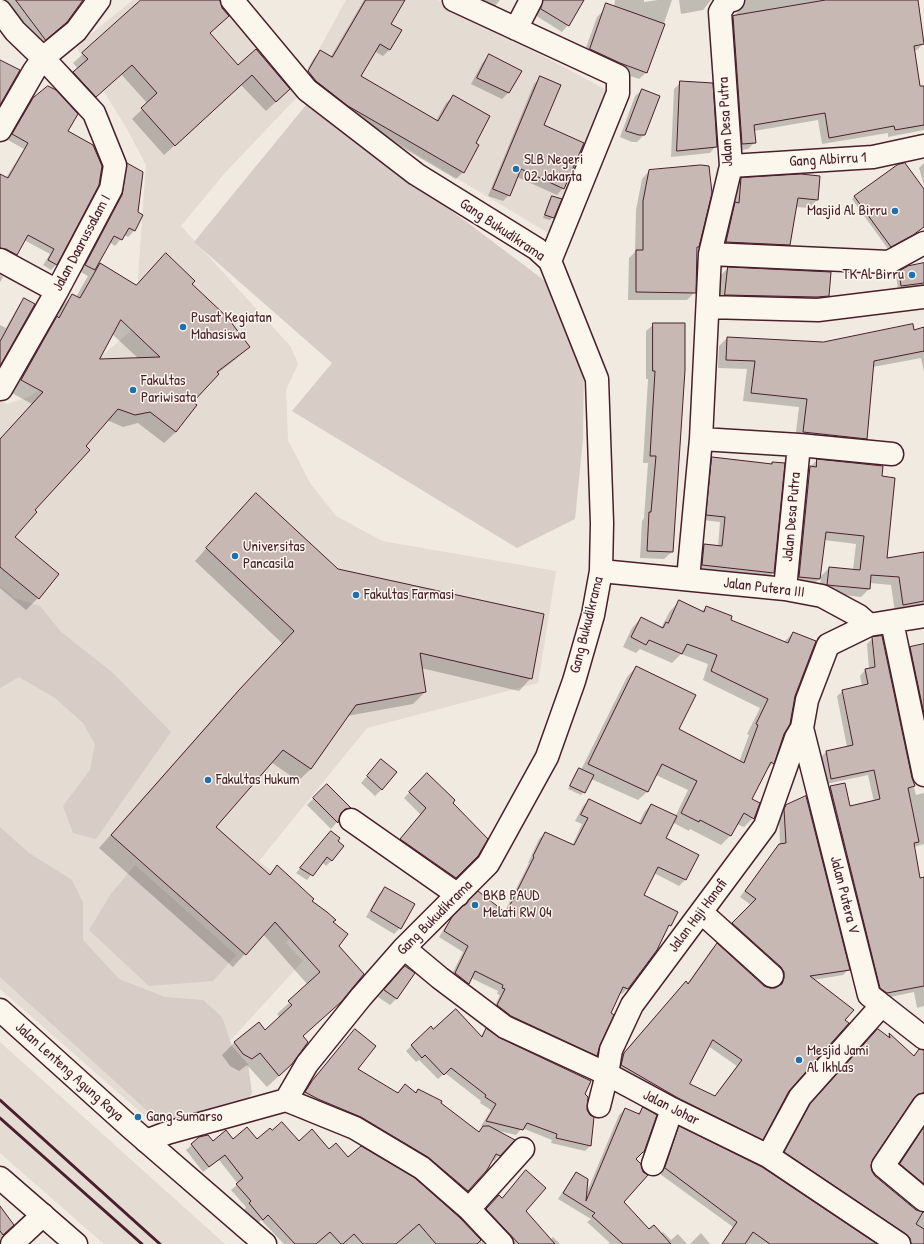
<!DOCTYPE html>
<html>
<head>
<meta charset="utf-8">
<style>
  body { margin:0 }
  canvas { display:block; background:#f0eae0 }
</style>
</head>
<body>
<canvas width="924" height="1244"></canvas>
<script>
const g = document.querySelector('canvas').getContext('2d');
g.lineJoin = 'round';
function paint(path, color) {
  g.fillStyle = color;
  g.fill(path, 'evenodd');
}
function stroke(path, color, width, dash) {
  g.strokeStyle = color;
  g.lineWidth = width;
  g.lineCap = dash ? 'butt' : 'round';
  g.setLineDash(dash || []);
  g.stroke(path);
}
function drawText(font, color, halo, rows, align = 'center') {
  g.font = font + ' "Patrick Hand",sans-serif';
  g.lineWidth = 3;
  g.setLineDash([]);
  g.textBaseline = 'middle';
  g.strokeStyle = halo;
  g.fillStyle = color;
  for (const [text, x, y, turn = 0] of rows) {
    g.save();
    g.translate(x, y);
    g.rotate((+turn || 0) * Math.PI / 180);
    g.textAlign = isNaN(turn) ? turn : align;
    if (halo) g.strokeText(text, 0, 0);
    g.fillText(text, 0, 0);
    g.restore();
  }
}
paint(new Path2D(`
  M133 0H230L301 82 346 0H438L627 101 555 237 301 85V93L224 174 181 226 291 347 298 364 286 390 288 440 310 483 336 516 382 541 556 571 538 683 367 728 259 861 312 904 286 943 303 961 154 1124 0 989V401L7 404 28 397 64 377 93 363 130 332 141 312 138 277 146 165 127 129 77 48 91 34Z
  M0 1042 225 1244H104L0 1153Z`), '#e4dbd2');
paint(new Path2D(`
  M306 105 468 223 545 281 559 302 584 365 583 439 575 519 517 548 292 411 332 363 194 242Z
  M0 586 14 598 40 606 61 632 113 673 171 732 96 839 73 833 63 806 90 770 95 744 83 723 55 698 19 677 0 688Z
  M0 827 29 853 72 880 83 902V940L119 979 165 997 203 1000 222 1017 232 1046 248 1064 252 1093 242 1107 162 1124 0 977Z
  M135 865 236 955 213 981 149 986 89 930 111 894Z`), '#d8ccc6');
paint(new Path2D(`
  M6 0H82L60 28 40 44Z
  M143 0H219V3L228 16 209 34 238 66 256 50 279 99 266 111 241 85 164 155 132 119 148 104 121 74 85 106 64 82 78 69 73 63Z
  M364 0H404L390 24 389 50 383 56 374 51 360 77 436 121 446 103 453 97 463 172 456 179 342 112 304 81 312 74 308 68 314 58 320 52 330 58Z
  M467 0H500L490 12Z
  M541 0H583L568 25 562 32 535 15Z
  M615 0H644V2L658 0H672L647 72 639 79 613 70 583 56 597 17 609 5 614 7Z
  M679 0H711L703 10 681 14Z
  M736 0H917L924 43 917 50 913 51 920 87H924V130L888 137V133L822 144 818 120 754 131 755 142 748 149 735 151 727 21 738 12V4Z
  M489 56 520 71 508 93 502 99 471 84 483 62Z
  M541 78 543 125 563 188 557 195 517 177 509 195 503 201 488 196 534 84Z
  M681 82 716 146 710 153 671 157 674 89Z
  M642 90 644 135 637 142H632L620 137 635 96Z
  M34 99 66 131 98 185 56 265 51 270 43 265 50 254 24 240 16 254 11 259 0 254V175L6 178 24 149 8 140 28 104Z
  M924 163V185L919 168Z
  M127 164 137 212 142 215 134 231 128 237 124 235 115 246 109 242 95 269 100 265 136 286 190 284 249 346 237 358 217 374 192 402 176 432 164 443 138 423 123 427 107 420 84 446 14 537 58 574 38 598 26 610 0 588V440L32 404 10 392 45 329 51 323 61 307 73 295 76 297 88 276 79 271 121 171ZM112 334 138 358 99 360Z
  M649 171 698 246 696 248 695 292 687 300H628L629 258 635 252 636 210 642 179Z
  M742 179 817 200 809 208 796 207 789 245 782 253 718 250 734 187Z
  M924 191V226L909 237 888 249 852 199 855 196Z
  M552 197 553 217 550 220 543 218 549 200Z
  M924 265V285L898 289 896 275 899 272Z
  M728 268 828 296 818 306 715 304 718 278Z
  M0 275 3 277 0 282Z
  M24 299 0 362V325L6 328 19 305Z
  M654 324 672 552 664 559 640 558 642 521 644 518 648 463H643L648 379H646V331Z
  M924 328V372L921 358 873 367 866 439 858 447 795 440 799 407 743 401 747 369 718 368 719 346 727 338 823 343 913 331Z
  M712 458 771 465 773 463V573L768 578 697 570 699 551 704 545 718 547 720 522 702 520 707 464Z
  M817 460 881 477 886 559 924 553V605L921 608 895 612 891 585 870 583 869 589 861 597 819 592 821 577 811 587 791 584 802 475ZM824 540 856 544 853 570 829 568 820 577Z
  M244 506 338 570 531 678 519 691 421 668 425 692 413 704 347 716 311 769 298 781 271 762 214 827 268 875 277 867 332 922 337 946 340 1002 302 1037 292 1064 267 1087 247 1065 239 1071 230 1066 222 1055 234 1043 259 1023 265 1031 280 1018 277 1014 308 985 263 934 233 967 99 848 227 703 283 644 195 561Z
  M679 602 701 612 706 607 729 620 784 642 793 633 794 695 783 733 773 763 765 771 751 799 753 818 744 827 737 824 730 836 721 845 690 829 689 831 672 822 664 839 697 855 685 880 679 886 654 873 643 896 670 925 666 929 628 988 622 994 619 993 609 1014 599 1044 596 1055 590 1061 492 1012 500 995 497 994 498 991 471 978 468 983 462 989 449 980 463 952 439 937 447 924 478 893 504 913 529 863H528L539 839 545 833 572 846 582 824 575 821 583 806 589 800 638 824 645 811 651 805 675 817 688 790 656 775 648 791 638 800 591 779 584 792 581 795 568 789 576 772 579 769 581 770 627 677 636 667 678 730 739 762 749 735 747 734 760 708 703 680 708 664 681 654 672 663 640 649 636 653 623 647 632 628 641 618 661 628 670 611Z
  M881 637 900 728 899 729 907 769 909 768 916 795 924 793V844L914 847 920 879 924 878V1006L917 1008 914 992 881 999 875 994 824 793 830 787 844 784 849 807 874 802 868 775 826 784 820 758 826 752 847 747 837 696 843 691 862 686 860 676 865 670 869 669 867 644 873 638ZM872 642H874L877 672H875ZM842 693H844L855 750H854Z
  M924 645V727L905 654 910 648Z
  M375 767 382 789 375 796 361 783Z
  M421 780 451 803 477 856 449 884 395 846 421 815 404 798Z
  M327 785 350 808 344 814 339 815 337 822 331 829 307 805Z
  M786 806 849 969 843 975 813 980 788 1090 762 1139 756 1145 616 1071 618 1059 680 988 687 984 711 950 717 944 763 986 770 989 778 988 779 985 778 978 727 929 751 905 740 897 774 851 780 845 779 815 780 812ZM708 1046 737 1066 714 1097 688 1084Z
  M331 832 337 841 343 846 331 861 326 866 322 862 307 880 296 873Z
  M386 888 400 928 394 934 366 917 379 894Z
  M399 973H413L396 999 390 1005 378 997Z
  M431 1028 433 1030 480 1037 486 1030 583 1095 586 1110 589 1115 593 1118 590 1146 585 1151 551 1143 552 1140 522 1128 516 1135 495 1130 499 1155 494 1161 492 1160 463 1195 301 1097 306 1087 350 1036 357 1070 397 1094 405 1086 415 1093 418 1090 478 1132 484 1127 481 1126 491 1110 480 1103 481 1101 445 1073 438 1079 419 1060 416 1062 406 1051Z
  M889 1035 913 1056 919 1050 924 1054V1097L912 1099 872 1159 870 1165 874 1176 915 1210 924 1213V1244H905L780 1158 805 1111 872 1036 887 1037Z
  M625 1109 637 1114 643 1109 635 1159 623 1202 649 1230 661 1234 663 1232 671 1240 678 1234 687 1244H608L610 1243 587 1222 591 1219 558 1199 571 1179 576 1173 586 1194 619 1115Z
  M924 1126V1194L895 1170Z
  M679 1128 875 1244H723L722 1243 733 1227 660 1174 674 1133Z
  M200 1138 213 1142 233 1140 299 1142 329 1150 348 1158 460 1219 484 1244H284L261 1220 257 1224 244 1210 246 1207 231 1190 238 1184 219 1160 203 1172 186 1150Z
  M502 1199 524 1211 550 1240 553 1237 560 1244H511L481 1215 493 1202Z
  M0 1209 13 1225 2 1235 0 1240Z
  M701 1233 710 1244H690Z`), '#0003');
const building = new Path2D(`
  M16 0H83L67 22 46 40Z
  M141 0H220L222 8 229 16 210 33 238 65 256 49 290 89 276 102 252 75 175 146 141 108 157 93 132 65 96 97 73 72 88 59 82 53Z
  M366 0H405L391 24 402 30 390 50 380 44 361 76 438 121 453 95 490 116 476 143 479 145 464 173 348 106 316 81 308 71 320 50 332 57Z
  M543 0H584L569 26 541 9Z
  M826 0H918L924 44 914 46 920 86H924V125L895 130 894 126 829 138 825 113 754 125 756 143 742 144 733 16Z
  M606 3 665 24 647 73 620 63 590 49Z
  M489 54 522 71 509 93 477 78Z
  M0 60 20 70 0 105Z
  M540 76 561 85 544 125 584 143 564 189 521 169 510 196 493 189Z
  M680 81 713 83 717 147 677 151Z
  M48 86 56 90 78 114 68 131 93 145 102 166 99 185 57 265 48 260 54 249 28 235 17 255 6 249 0 248V174L8 178 28 143 12 134 33 98Z
  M642 89 660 96 645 135H639L626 131Z
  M127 163 143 172 138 212 143 215 135 231 129 228 122 240 114 236 95 270 85 265 122 195Z
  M905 163 924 189V227L913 235 891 247 854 196 897 165Z
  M701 165 709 166 712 193 699 247H697L696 293 636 292V250H643V201L649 170Z
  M801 174 820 176 818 200 798 198 790 245 726 242 735 202 739 203 741 178Z
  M552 196 562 199 554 218 545 215Z
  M166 253 195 281 192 284 227 317 250 347 217 372 219 374 193 402 197 405 176 432 150 412 135 415 118 409 86 446 90 450 35 510 37 512 15 537 59 574 39 599 0 567V439L43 392 21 380 57 316 59 318 72 294 80 298 100 263 136 285ZM121 320 160 357 100 359Z
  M924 263V283L901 286 899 271 908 266Z
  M728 267 831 272 829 296 817 297 725 295Z
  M24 298 35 304 0 366V342Z
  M653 323H685V370L673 552 647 551 649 512H651L656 456H650L655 371H653Z
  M913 324 914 330 924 327V351L874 361 867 439 803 432 807 399 751 393 755 361 726 360 727 337 823 342Z
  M712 457 772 464V462L785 463 774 573 702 565 704 544 722 546 725 517 706 515Z
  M817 459 883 466 882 476 895 478 887 558 924 552V601L903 605 899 577 871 575 870 589 827 585 829 567 860 570 864 536 826 532 820 579 799 577 810 466 816 467Z
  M256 493 338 569 544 614 532 679 420 653 426 692 356 705 311 769 283 750 216 827 270 875 277 865 314 899 312 901 327 912 336 920 333 922 348 934 339 946 364 974 341 1002 303 1036 308 1042 292 1064 279 1076 260 1053 252 1059 243 1054 234 1042 259 1022 265 1030 292 1005 288 1001 320 972 275 922 246 955 111 835 239 690 294 631 206 548Z
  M679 600 704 612 706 606 732 616 731 620 788 643 793 632 816 641 795 696 790 724 784 734 774 764 771 762 752 799 760 803 754 819 744 813 731 836 700 820 699 822 681 813 697 781 662 764 648 792 588 764 636 666 696 695 679 729 744 763 758 725 756 724 768 699 711 671 717 655 687 644 682 654 649 640 646 645 631 637 641 617 663 628 666 622 668 623Z
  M882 636 912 778 915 786 908 788 919 842 914 843 920 878 924 877V986L887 993 880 988 830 786 845 783 850 806 880 799 874 770 831 779 826 751 853 745 842 690 868 684 865 669 875 667 872 637Z
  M924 644V714L910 647Z
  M381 759 397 772 382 790 367 776Z
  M579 768 594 775 585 793 570 786Z
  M427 773 455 800 453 803 488 839 478 856 456 878 400 839 426 808 409 792Z
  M327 784 351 808 345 809 341 813 338 823 313 798Z
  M806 796 850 970 810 976 854 1010 845 1020 849 1023 789 1091 763 1140 678 1098 621 1065 624 1053 686 981 688 984 717 943 764 986 770 988H775L782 984 784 978V972L781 967 732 923 756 899 745 891 779 844 786 843 784 809 786 805ZM713 1040 742 1060 715 1096 690 1084Z
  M589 799 641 824 651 804 677 816 666 838 699 855 686 880 658 867 644 895 678 912 671 926 669 925 657 950 628 989 623 987 611 1013 614 1015 600 1045 597 1056 511 1016 497 1005 505 989 502 988 503 985 475 971 469 984 455 973 468 946 444 931 452 917 478 891 506 913 534 857 533 856 545 832 574 845 588 818 581 815Z
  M331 831 340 838 338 841 344 846 332 861 327 857 313 876 300 868Z
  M385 887 415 904 401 929 371 911Z
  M405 966 415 973 397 999 384 990Z
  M456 1009 482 1037 486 1028 500 1038 591 1081 585 1094 588 1097 587 1110 590 1115 594 1117 591 1146 556 1138 557 1134 527 1123 523 1130 486 1121 496 1104 485 1097 486 1095 451 1068 444 1075 425 1055 422 1058 411 1045 431 1026 433 1029Z
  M355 1029 376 1046 358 1069 398 1093 405 1084 416 1093 418 1089 442 1101 441 1103 479 1132 483 1126H489L515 1140 500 1156 496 1154 487 1170 468 1191 428 1157 361 1117 318 1099 305 1092 312 1081Z
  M878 1029 890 1038 889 1033 914 1056 919 1049 924 1050V1093L918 1094 914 1098 873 1159 871 1165 872 1171 875 1176 916 1210 923 1212 916 1224 924 1229V1244H911L910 1238 906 1234 784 1152 810 1104Z
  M643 1107 657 1115 644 1152H643L636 1159 641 1164 643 1172 648 1175 624 1202 649 1229 654 1225 671 1244H623L592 1216 595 1213 563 1193 576 1172 588 1179 586 1201 625 1108 639 1114Z
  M282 1122 299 1141 312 1129 329 1149 336 1143 348 1157 361 1146 415 1178 460 1218 481 1240 477 1244H436L419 1224 396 1244H363L354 1234 343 1244H341L330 1232 316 1244H295L268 1215 263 1220 249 1203 251 1201 236 1184 243 1178 225 1155 209 1167 191 1144 199 1137 208 1135 213 1141 226 1130 233 1139 247 1127 257 1139 270 1128 272 1130Z
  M679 1126 762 1167 877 1244H770L753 1232 745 1244H722L737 1222 665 1168Z
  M924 1127V1184L900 1164Z
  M526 1170 546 1188 526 1211 555 1244H519L486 1209 499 1195 502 1198Z
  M0 1206 14 1225 3 1235 0 1231Z`);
paint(building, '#c8b8b3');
stroke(building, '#4a1f2b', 1);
const minor = new Path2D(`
  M454 0 618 76V93L550 261
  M0 11 15 31 43 58 94 113 115 165 111 189 57 291 1 389 0 388
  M516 29 531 0
  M0 130 34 71 43 58 76 31 99 0
  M731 166 873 157 924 146
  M710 254 889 262 924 243
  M0 260 57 291
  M708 307 818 310 924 297
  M701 439 799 445 892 454
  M601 571 785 589 822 596 859 616 869 625
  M688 579 701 439 710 254 731 166 720 12 726 2 733 0
  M785 589 799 445
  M892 622 924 775
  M802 728 869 995 924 1038
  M351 820 458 895
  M701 912 772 976
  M404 948 440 978 505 1027 607 1074 672 1109 768 1156 899 1244
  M286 1100 355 1128 422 1168 469 1209 502 1244
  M924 1105 883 1166 924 1200
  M599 1106 607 1074 611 1050 632 1005 765 826 796 738 802 728 807 700 828 645 869 625 924 616
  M146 1141 167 1133 286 1100 307 1064 361 997 404 948 488 864 547 757 574 681 593 615 601 571 602 523 597 379 550 261 537 249 416 174 307 90 232 0
  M768 1156 800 1097 882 1005
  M653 1164 672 1109
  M469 1209 523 1149
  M12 1244 43 1215`);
const major = new Path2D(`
  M0 1010 130 1127 265 1244
  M0 1178 76 1244`);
stroke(minor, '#4a1f2b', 25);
stroke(major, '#4a1f2b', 25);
stroke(minor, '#fbf7ec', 22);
stroke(major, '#fbf7ec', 22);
stroke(new Path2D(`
  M0 1100 160 1244
  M0 1118 142 1244`), '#4a1f2b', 3);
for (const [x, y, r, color] of [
  [516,169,4,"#1f6fb2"],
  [895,211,4,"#1f6fb2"],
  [912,275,4,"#1f6fb2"],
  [183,327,4,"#1f6fb2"],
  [133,390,4,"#1f6fb2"],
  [235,556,4,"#1f6fb2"],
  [356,595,4,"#1f6fb2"],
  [208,780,4,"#1f6fb2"],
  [475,905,4,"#1f6fb2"],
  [799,1060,4,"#1f6fb2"],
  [138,1117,4,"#1f6fb2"]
]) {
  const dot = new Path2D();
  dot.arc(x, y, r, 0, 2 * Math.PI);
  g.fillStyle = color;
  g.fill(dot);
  stroke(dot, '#fbf7ec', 1.5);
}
drawText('15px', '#4a1f2b', '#fbf7ec', [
  ["Jalan Desa Putra",726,122,-93],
  ["Gang Albirru 1",828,160,-3],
  ["Gang Bukudikrama",502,230,34],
  ["Jalan Daarussalam I",82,243,-62],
  ["Jalan Desa Putra",792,517,-85],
  ["Jalan Putera III",764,588,7],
  ["Gang Bukudikrama",587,625,-76],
  ["Jalan Putera V",844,895,76],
  ["Jalan Haji Hanafi",698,916,-53],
  ["Gang Bukudikrama",435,918,-45],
  ["Jalan Lenteng Agung Raya",69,1072,42],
  ["Jalan Johar",671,1108,27]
]);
drawText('15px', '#4a1f2b', '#fbf7ec', [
  ["SLB Negeri",524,160],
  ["02 Jakarta",524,177],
  ["Masjid Al Birru",887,211,"right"],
  ["TK Al Birru",904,275,"right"],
  ["Pusat Kegiatan",191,318],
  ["Mahasiswa",191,335],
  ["Fakultas",141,381],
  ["Pariwisata",141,398],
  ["Universitas",243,547],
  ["Pancasila",243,564],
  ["Fakultas Farmasi",364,595],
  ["Fakultas Hukum",216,780],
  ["BKB PAUD",483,896],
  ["Melati RW 04",483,913],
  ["Mesjid Jami",807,1051],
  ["Al Ikhlas",807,1068],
  ["Gang Sumarso",146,1117]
], 'left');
</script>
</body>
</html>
